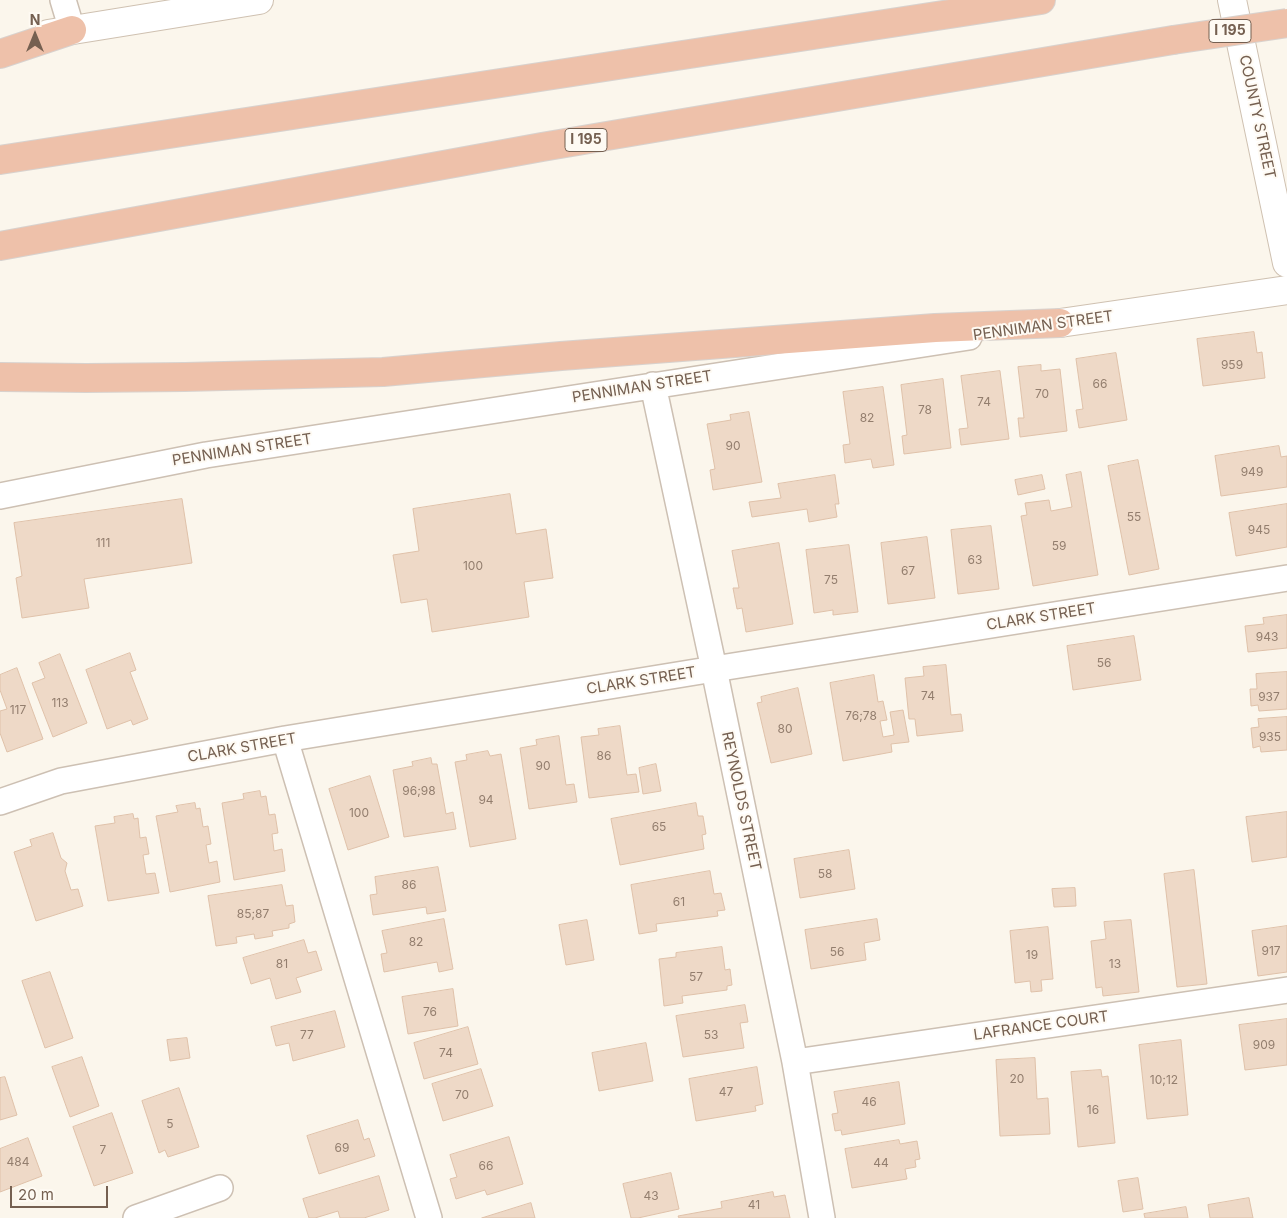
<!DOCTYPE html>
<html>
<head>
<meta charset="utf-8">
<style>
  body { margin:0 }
  #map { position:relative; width:1287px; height:1218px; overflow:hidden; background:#fbf6ec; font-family:Inter,sans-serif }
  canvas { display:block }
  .north { position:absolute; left:10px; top:10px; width:50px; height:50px; -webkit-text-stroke:4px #fefaf3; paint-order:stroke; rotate:0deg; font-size:14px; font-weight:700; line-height:20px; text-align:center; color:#756051 }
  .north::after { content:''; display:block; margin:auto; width:18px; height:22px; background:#756051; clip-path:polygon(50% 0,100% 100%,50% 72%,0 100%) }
  .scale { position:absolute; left:10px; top:1186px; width:98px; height:22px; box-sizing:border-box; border:2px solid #756051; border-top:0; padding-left:6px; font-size:15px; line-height:18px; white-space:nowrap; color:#756051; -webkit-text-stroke:4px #fefaf3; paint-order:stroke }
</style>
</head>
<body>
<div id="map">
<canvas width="1287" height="1218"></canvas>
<div class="north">N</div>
<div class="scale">20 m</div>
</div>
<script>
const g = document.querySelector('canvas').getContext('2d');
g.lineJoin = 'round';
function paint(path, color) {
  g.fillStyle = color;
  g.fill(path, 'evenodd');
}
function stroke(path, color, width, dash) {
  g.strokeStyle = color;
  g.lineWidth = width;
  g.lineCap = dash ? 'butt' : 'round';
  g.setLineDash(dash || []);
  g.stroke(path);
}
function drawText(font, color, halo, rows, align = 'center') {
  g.font = font + ' Inter,sans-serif';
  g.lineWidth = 4;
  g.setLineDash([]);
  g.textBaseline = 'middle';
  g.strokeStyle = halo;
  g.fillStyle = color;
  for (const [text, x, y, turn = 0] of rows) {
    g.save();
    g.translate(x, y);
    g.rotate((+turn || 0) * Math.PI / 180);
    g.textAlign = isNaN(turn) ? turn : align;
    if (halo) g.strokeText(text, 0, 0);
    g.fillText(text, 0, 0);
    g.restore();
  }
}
const building = new Path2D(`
  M1254 332 1257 353 1262 352 1265 378 1203 386 1197 339Z
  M1116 353 1127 420 1079 428 1076 410 1083 409 1076 359Z
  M1041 365V371L1060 369 1067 431 1020 437 1018 418H1024L1018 367Z
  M1000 371 1009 439 961 445 959 429 968 428 961 376Z
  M943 379 951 448 904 454 902 436 907 435 901 385Z
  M883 387 894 465 873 468 871 459 845 463 843 445 850 444 843 392Z
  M749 412 762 482 713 490 710 470 715 469 707 424 731 420 730 415Z
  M1279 446 1281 457 1287 456V487L1221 496 1215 456Z
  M1138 460 1159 569 1129 575 1108 466Z
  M1081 472 1098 575 1033 586 1021 516 1027 515 1025 503 1049 500 1051 511 1072 507 1066 475Z
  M835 475 839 504H835L837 517 809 522 807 509 752 517 749 502 781 498 778 484Z
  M1042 475 1045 489 1018 495 1015 480Z
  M510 494 516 534 546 529 553 578 524 582 529 617 432 632 427 599 401 603 393 555 419 551 413 509Z
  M182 499 192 563 84 579 89 608 22 618 16 578 22 576 14 523Z
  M1287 504V547L1236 556 1229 513Z
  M991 526 999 589 958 594 951 530Z
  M927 537 935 598 888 604 881 543Z
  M779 543 793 624 746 632 742 608 737 609 733 588H739L732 551Z
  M849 545 858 612 833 615V610L814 613 806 550Z
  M1287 615V648L1248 652 1245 626 1264 624 1263 618Z
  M1134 636 1141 680 1073 690 1067 646Z
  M130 653 136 670 130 672 148 719 133 725 131 720 107 729 86 670Z
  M60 654 87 723 53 737 32 683 45 678 39 663Z
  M946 665 951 715 961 714 963 731 917 736 915 719H909L905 678 924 676 923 667Z
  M17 668 43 739 7 752 0 733V711L7 709 0 690V675Z
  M1287 672V709L1259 711 1258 705 1251 706 1250 689H1257L1256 674Z
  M874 675 878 702 883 701 887 720 880 721 883 737 894 735 890 712 903 710 909 742 891 744 892 752 843 761 830 683Z
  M798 688 812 754 771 763 757 703 762 702 761 697Z
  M1287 717V750L1261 752 1260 746 1253 748 1251 728 1259 727 1258 719Z
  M620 726 627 775 636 774 639 792 589 798 581 737 599 735 598 729Z
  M559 736 566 785 574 784 577 802 529 809 520 748 537 745 536 740Z
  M488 751 490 756 501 754 516 839 470 847 455 762 467 760 466 755Z
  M431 758 432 764H437L446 814 453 812 456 829 404 837 393 770 413 766 412 762Z
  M656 764 661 791 643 794 639 768Z
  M370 776 389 837 348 850 329 789Z
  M260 791 261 797 266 796 269 815 275 814 278 833 272 834 274 851 282 849 285 871 234 880 222 803 244 799 243 794Z
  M195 803 196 809 200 808 203 827 208 826 211 844 206 845 209 863 217 861 220 882 170 892 156 816 178 812 176 806Z
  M696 803 698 816H703L706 834 702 835 704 849 620 865 611 819Z
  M1287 812V857L1252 862 1246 817Z
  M133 814 134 819 138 818 140 838 146 837 149 854 143 855 146 874 155 873 159 893 108 901 95 826 115 823 114 817Z
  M53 833 61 858 67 863 65 871 71 890 78 889 83 906 36 921 14 852 32 846 30 840Z
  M849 850 855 889 800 898 794 859Z
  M438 867 446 911 427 914 426 907 373 915 370 895 377 894 375 877Z
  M1194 870 1207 984 1177 987 1164 874Z
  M710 871 714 894 721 893 725 910 717 911 718 916 656 924 657 931 639 934 631 885Z
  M282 885 286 906 293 905 295 922 289 924V928L272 931 273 936 255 939 254 934 236 937 237 943 216 946 208 896Z
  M1075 888 1076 906 1054 907 1052 889Z
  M444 919 453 969 439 972 437 962 384 972 381 954 387 953 382 931Z
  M877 919 880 940 864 943 866 960 811 969 805 930Z
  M587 920 594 960 566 965 559 925Z
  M1131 920 1139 992 1103 996 1102 987 1096 988 1091 941 1106 939 1104 922Z
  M1287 926V972L1258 976 1252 931Z
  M1048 927 1053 979 1041 980 1042 991 1031 992 1030 981 1015 983 1010 931Z
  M304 940 308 953 316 951 322 970 296 978 301 992 276 999 270 978 251 984 243 958Z
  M722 947 725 970 730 969 732 985 727 986V990L682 996 683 1003 664 1006 659 959 676 957V953Z
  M50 972 73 1038 45 1048 22 981Z
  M453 989 458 1026 408 1034 402 997Z
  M745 1005 748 1022 740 1023 744 1048 683 1057 676 1016Z
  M335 1011 345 1047 293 1061 289 1043 276 1046 271 1027Z
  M1287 1019V1065L1245 1070 1239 1025Z
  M468 1027 478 1064 424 1079 414 1043Z
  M187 1038 190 1058 170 1061 167 1040Z
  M1181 1040 1188 1115 1147 1119 1139 1045Z
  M646 1043 653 1081 599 1091 592 1053Z
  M82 1057 99 1106 70 1117 52 1067Z
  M1035 1058 1037 1099 1048 1098 1050 1134 1000 1136 996 1060Z
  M757 1067 763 1104 755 1106 756 1111 696 1121 689 1079Z
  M481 1069 493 1106 443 1121 432 1084Z
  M1101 1070 1102 1077 1108 1076 1115 1143 1078 1147 1071 1072Z
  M5 1077 17 1115 0 1120V1078Z
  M899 1082 905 1124 842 1135 841 1130 835 1131 832 1114 838 1113 834 1092Z
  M179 1088 199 1147 168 1157 165 1150 159 1153 142 1101Z
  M112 1113 133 1173 94 1186 73 1127Z
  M358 1120 364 1140 369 1138 375 1156 319 1174 307 1136Z
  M509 1137 523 1184 487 1195 485 1190 456 1199 450 1179 457 1177 450 1155Z
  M28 1138 42 1176 0 1192V1149Z
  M899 1140 900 1144 917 1141 920 1159 915 1160 916 1167 905 1169 907 1179 852 1188 845 1149Z
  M671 1173 679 1209 638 1218H631L623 1184Z
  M379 1176 389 1210 364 1218H340L338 1211 315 1218H309L303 1199Z
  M1138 1178 1143 1209 1123 1212 1118 1181Z
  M773 1192 774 1197 785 1195 790 1218H679L678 1216 722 1208 721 1202Z
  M1249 1198 1253 1218H1210L1208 1205Z
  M531 1203 535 1218H482Z
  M1186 1207 1188 1218H1145L1144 1214Z`);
paint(building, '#eed9c7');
stroke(building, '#dfc1a9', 1);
const street = new Path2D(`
  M63 0 72 30
  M653 385 714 669 795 1062 822 1218
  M0 496 206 455 969 337
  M285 739 429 1218
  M0 802 61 781 285 739 714 669 1287 578
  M795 1062 1287 990
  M136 1218 220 1188`);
const secondary = new Path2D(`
  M1232 0 1287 263
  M48 34 259 0
  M1060 323 1287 290`);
const highway = new Path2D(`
  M0 54 72 30
  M0 160 1041 0
  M0 246 542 147 1173 40
  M0 377 86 378 185 377 383 372 561 356 935 328 1060 323`);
stroke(street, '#cdc0b3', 28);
stroke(secondary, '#cfc1b1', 30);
stroke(highway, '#d8d2ce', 30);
stroke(street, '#fff', 25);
stroke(secondary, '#fff', 28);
stroke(highway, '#eec1aa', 28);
const highwayBridge = new Path2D(`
  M1173 40 1287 23`);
stroke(highwayBridge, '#d8d2ce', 30, []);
stroke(highwayBridge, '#eec1aa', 28);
drawText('12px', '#937e6e', null, [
  ["959",1232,365],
  ["66",1100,384],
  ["70",1042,394],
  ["74",984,402],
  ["78",925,410],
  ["82",867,418],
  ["90",733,446],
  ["949",1252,472],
  ["55",1134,517],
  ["945",1259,530],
  ["111",103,543],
  ["59",1059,546],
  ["63",975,560],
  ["100",473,566],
  ["67",908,571],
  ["75",831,580],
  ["943",1267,637],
  ["56",1104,663],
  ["74",928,696],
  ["937",1269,697],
  ["113",60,703],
  ["117",18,710],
  ["76;78",861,716],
  ["80",785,729],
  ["935",1270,737],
  ["86",604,756],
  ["90",543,766],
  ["96;98",419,791],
  ["94",486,800],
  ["100",359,813],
  ["65",659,827],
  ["58",825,874],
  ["86",409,885],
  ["61",679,902],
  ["85;87",253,914],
  ["82",416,942],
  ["917",1271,951],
  ["56",837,952],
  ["19",1032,955],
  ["81",282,964],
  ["13",1115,964],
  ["57",696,977],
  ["76",430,1012],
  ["77",307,1035],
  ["53",711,1035],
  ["909",1264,1045],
  ["74",446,1053],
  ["20",1017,1079],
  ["10;12",1164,1080],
  ["47",726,1092],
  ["70",462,1095],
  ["46",869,1102],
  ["16",1093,1110],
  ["5",170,1124],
  ["69",342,1148],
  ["7",103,1150],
  ["484",18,1162],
  ["44",881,1163],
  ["66",486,1166],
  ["43",651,1196],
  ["41",754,1205]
]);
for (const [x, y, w] of [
  [1230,31,42],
  [586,140,42]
]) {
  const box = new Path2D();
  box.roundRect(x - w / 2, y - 11.5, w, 23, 4);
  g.fillStyle = '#fefaf3';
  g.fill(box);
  stroke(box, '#756051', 1);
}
drawText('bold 14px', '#756051', null, [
  ["I 195",1230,31],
  ["I 195",586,140]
]);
drawText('15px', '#756051', '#fefaf3', [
  ["COUNTY STREET",1257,117,78],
  ["PENNIMAN STREET",1043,326,-8],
  ["PENNIMAN STREET",642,387,-9],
  ["PENNIMAN STREET",242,450,-9],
  ["CLARK STREET",1041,617,-9],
  ["CLARK STREET",641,681,-9],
  ["CLARK STREET",242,748,-10],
  ["REYNOLDS STREET",741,801,78],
  ["LAFRANCE COURT",1041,1026,-8]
]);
</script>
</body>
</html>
